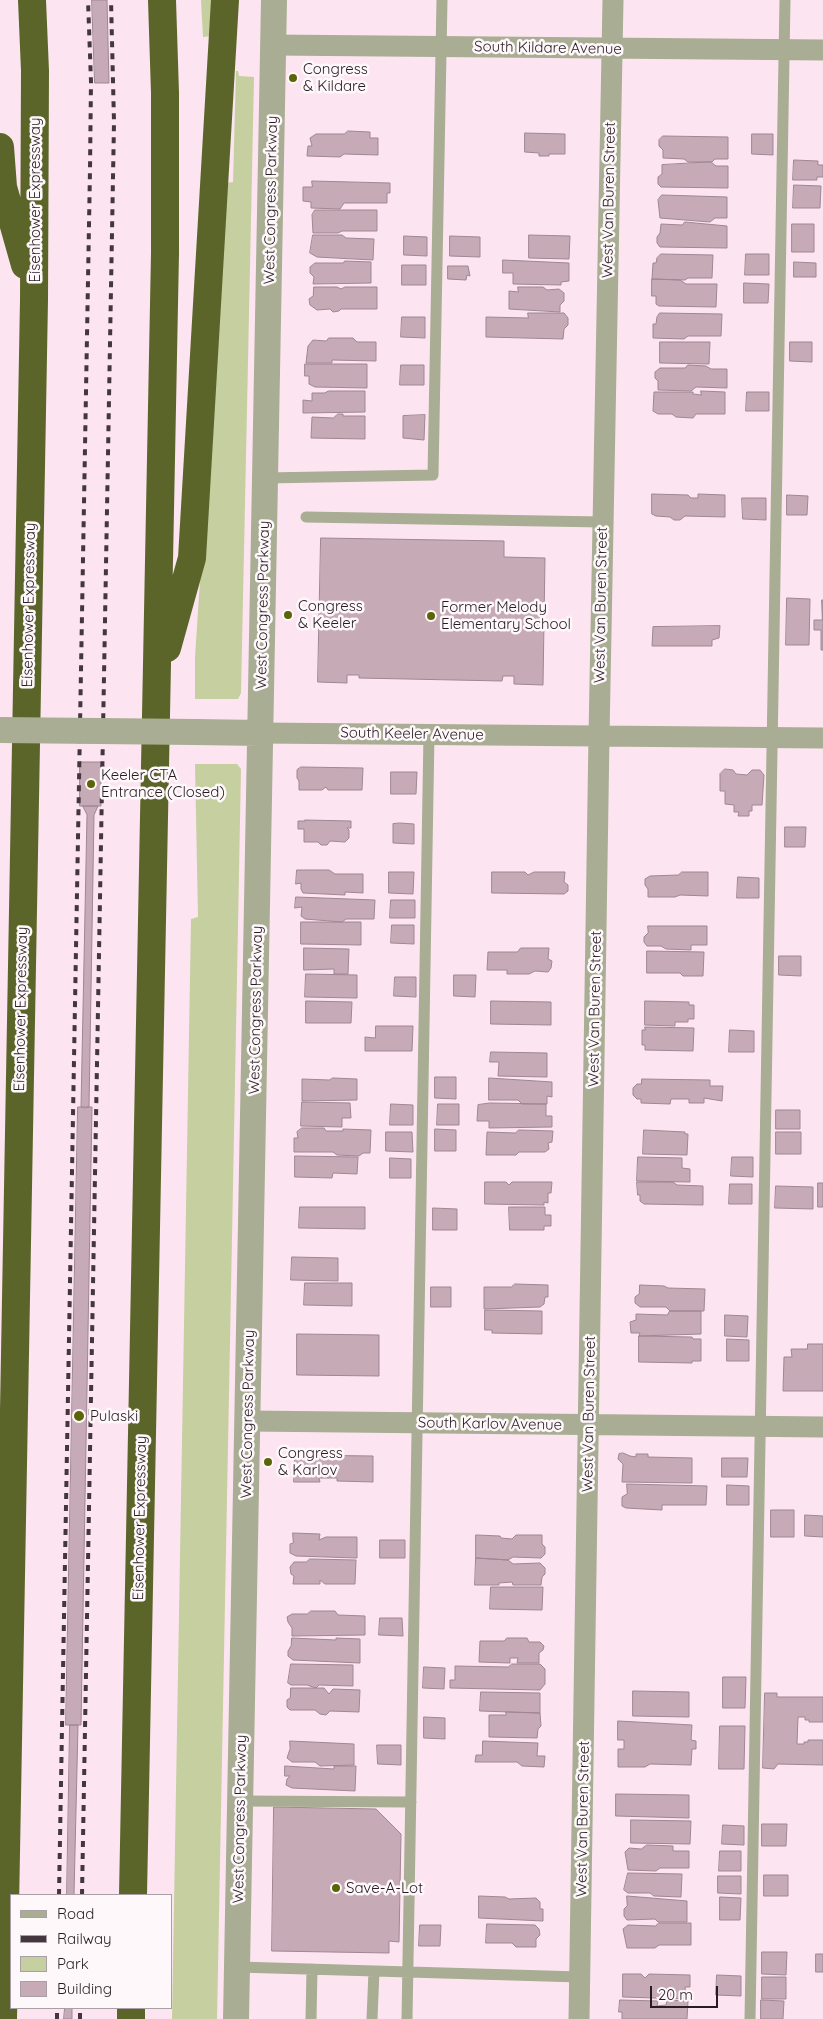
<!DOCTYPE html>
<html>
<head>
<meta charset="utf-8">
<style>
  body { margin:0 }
  #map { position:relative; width:823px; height:2019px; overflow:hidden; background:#fce5f0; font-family:Quicksand,sans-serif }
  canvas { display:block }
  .legend { position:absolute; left:10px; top:1894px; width:162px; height:115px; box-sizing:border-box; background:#fef8fb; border:1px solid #a8a0a4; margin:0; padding:6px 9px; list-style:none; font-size:15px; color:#261c21 }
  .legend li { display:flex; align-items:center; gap:10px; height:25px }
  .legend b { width:25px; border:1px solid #a8a0a4 }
  .scale { position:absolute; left:650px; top:1986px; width:68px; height:22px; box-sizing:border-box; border:2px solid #261c21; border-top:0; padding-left:6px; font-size:15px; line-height:18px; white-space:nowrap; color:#261c21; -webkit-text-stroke:4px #fef8fb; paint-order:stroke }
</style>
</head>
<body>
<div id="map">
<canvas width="823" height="2019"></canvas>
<ul class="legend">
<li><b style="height:6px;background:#a8ad93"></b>Road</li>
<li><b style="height:6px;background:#43373d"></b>Railway</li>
<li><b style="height:14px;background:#c6cfa0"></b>Park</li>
<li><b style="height:14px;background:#c6abb7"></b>Building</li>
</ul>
<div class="scale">20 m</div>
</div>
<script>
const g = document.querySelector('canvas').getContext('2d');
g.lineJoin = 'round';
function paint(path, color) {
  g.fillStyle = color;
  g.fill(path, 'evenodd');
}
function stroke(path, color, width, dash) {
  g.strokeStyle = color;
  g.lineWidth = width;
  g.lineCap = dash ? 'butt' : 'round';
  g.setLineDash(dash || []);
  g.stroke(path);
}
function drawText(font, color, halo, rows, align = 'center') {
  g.font = font + ' Quicksand,sans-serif';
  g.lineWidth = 5;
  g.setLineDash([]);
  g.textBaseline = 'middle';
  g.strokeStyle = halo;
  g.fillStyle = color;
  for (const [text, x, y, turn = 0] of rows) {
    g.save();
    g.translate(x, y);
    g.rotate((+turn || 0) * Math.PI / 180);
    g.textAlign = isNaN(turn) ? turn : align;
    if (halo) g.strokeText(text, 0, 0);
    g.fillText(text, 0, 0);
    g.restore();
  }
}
paint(new Path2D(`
  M201 0H215L213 36 203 37Z
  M236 71H238L239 76 254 77 241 693 238 699H195V657L226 183 233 182Z
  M195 764H237L241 769 217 2019H172L191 919 198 917Z`), '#c6cfa0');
const building = new Path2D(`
  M92 0H107L109 83H95Z
  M348 131 370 132V138H378V155L344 154 340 157 307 156 308 146H312L310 138 316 134H344Z
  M525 133 565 134V154H549V156H539V153L525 152Z
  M752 134H773V155L752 154Z
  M663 136 728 137V159H715L712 162H688L684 159 663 158V150L659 146V140Z
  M794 160 818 161V165H823V177H817V180H793Z
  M711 162 716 166H728V188L661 187 658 184V177L662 174V165Z
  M312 181 390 183V193H387V203H344L340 209 311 208V202L303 201V187H312Z
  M794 185 821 186 820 208H793Z
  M662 195 727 197V218H715L710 222 660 218 658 200Z
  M315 210H377V231H342L338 233H313L312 215Z
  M685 222 727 226V248L660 247 657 243V237L660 233 661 224 682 225Z
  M792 224H814V252H792Z
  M313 235H342L346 238 374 239 373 260 317 257 310 253Z
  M529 235 570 236 569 259 529 258Z
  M404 236 427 237V256L404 255Z
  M450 236 480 237V257L450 256Z
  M661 254 713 255 712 278H688L685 280 652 279 653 263H656L657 258Z
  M746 254H769V275H745Z
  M503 260 569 263V281L561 282V285L513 284V273H503Z
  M345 261 371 262V283L313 284 314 277 310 273V267L315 263H343Z
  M794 262 816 263V277H794Z
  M402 265H426V285H402Z
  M448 266H468L470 276 467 275 466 280 448 279Z
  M652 279 680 280 686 284H717L716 307 659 306 656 304V296H652Z
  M744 283 769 284 768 303H744Z
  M314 287H337L341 289 345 287H377V309H341L339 311 333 312 330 309 317 310 310 305 309 299 313 296Z
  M518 287H543L547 290 559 289 564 293V301L560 305V312L509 309V291L518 292Z
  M528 313H564L568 318V325L564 329 563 339 486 337V317L528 318Z
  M660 313 722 314 721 336H688L684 339 653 338V324H656L657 317Z
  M402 317H425V338L401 337Z
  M329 338H353L357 342H376V361L332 360V363H306L308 346 313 340 326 341Z
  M660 342H710L709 364 660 363Z
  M790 342H812V362L790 361Z
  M305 364H367V388L315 387 309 384V376H305Z
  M401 365H424V385H400Z
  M688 365 706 366 711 369H727V388L696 387 691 391 658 390V381L655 378V372L660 368H685Z
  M329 391H365V412L303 413V400L312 401V393H324Z
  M701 391 725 392V414H696L693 418 676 417 672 414H658L653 411 654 392H693V394L701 395Z
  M747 392H769V411H746Z
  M338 414H343V416H365V439L311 438 312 417 333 418Z
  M425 415 424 440 403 438V416Z
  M652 494 688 495 691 498H698V494L725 495V517L685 516 680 520H674L670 517 656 516 652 514Z
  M787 495 808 496 807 515H787Z
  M742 498H766V520L743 519Z
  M321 538 504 541V557L545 558 543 685 514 684V676H503L502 681 359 678V675H347V683L318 682Z
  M787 598 810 599 809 645H786Z
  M822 600H823V650H821V630H814V620H822Z
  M720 626 719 638 712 640V646H652L653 627Z
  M80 762H101V806H80Z
  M301 767 363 768 362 790H328L326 787 322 790H299V781L297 778V770Z
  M725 769 733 770 736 774 747 775 752 770H760L764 775 762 805H752V811H749V816H738L739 812H734V805L725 804V791H720V774Z
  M391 772H417L416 794H391Z
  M83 806H98L94 815 89 1107 85 1108 81 1107 87 815Z
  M305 820 351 821V828H347L349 830V838L345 842 330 841 327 845H321L318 842H304V829H298V821H305Z
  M400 823 414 824V844L393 843V824Z
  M785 827H806L805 847H785Z
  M297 870H329L335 874H363V893L345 892V895L303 893 301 889V883L296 884Z
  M389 872H414L413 894 389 893Z
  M492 872H525L528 875 534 872H565L564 882 568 885V891L564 894 492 893Z
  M682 872H708V896L680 895 675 897H648V889L645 885V879L650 876 678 875Z
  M738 877 759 878V898H737Z
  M296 897 375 900 374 919H346L342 922 305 919 301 916 302 907 295 908Z
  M391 900H415V918H390Z
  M301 922H361V945L301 944Z
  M392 925H414V944L391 943Z
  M648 926H707V945H691V950L666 949 661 946H647L644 942V937L648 933Z
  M304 948 349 949 348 974H334V969L304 970Z
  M521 948H549L548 959 552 961 551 968 548 972 535 971 529 974H507V970H487L488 952H517Z
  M647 951 704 952 703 976H683L680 973H647Z
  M779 956H801V976L779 975Z
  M306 974 357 975V998L305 997Z
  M454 975H476L475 997 454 996Z
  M395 977H416V997L394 996Z
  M306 1001 352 1002 351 1023H306Z
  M491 1001 551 1002V1025L491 1024Z
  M645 1001 689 1002V1005H694V1019H688V1022H675V1026L645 1025Z
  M376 1026H413L412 1051H365V1037L375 1038Z
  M645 1027 694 1028 693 1051 645 1050V1045H642V1030H645Z
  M730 1030 754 1031V1052H729Z
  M491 1052 547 1053V1077L498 1076 499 1062H490Z
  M435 1077H456V1099L435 1098Z
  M333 1078 357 1079V1100L302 1101V1079L329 1080Z
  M489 1078 552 1082V1097L547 1096V1104H522L518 1100H489Z
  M642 1079 710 1080V1086H723L722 1101 704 1098V1103H689V1099H671L670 1104 641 1103V1099H637L633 1095V1088L637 1084H641Z
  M302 1102 350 1103 351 1118H342V1127L301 1126Z
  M490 1103 546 1104V1116H552V1127L489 1128V1121H477L478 1105Z
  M391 1104 413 1105V1125H390Z
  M438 1104H459V1125H437Z
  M78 1107H92L81 1725H66Z
  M776 1110H800V1129H776Z
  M302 1128H324L326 1131H343V1129L371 1130 370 1153H363L359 1156 337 1155 333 1152H294V1138H298L297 1132Z
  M435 1129 456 1130V1151H435Z
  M519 1130 553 1131 552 1142 548 1143 549 1149 545 1152H519L516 1155H486L487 1132 515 1133Z
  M644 1130 685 1132V1134H688L687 1155 643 1154Z
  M386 1132H412L413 1152 386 1151Z
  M776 1132H801V1154H776Z
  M295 1156 358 1157 357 1174 333 1173 332 1178 295 1177Z
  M638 1157 682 1158V1168L690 1169V1182L637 1181Z
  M732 1157H753V1177L731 1176Z
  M390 1158 411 1159V1178H390Z
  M485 1182H506L509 1185 512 1182H552L551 1193H548V1203L544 1202V1205L485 1204Z
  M637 1182H673L677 1185 703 1186V1205L644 1204 640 1201V1195H638Z
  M818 1183H823V1207H818Z
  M730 1184H752V1204H729Z
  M776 1186 813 1187V1209L775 1208Z
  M300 1207H365V1229L299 1228Z
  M509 1207H545V1215H551V1226H544V1230H510Z
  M433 1208 457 1209V1230H433Z
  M292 1257 338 1258V1281L291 1280Z
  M305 1283H352V1306L304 1305Z
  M515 1284 548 1285V1297H545L544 1304 540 1307 484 1309V1287H511Z
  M640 1285 664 1286 668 1288 705 1289 704 1311H670L666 1307H640L635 1303V1297L639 1294Z
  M431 1287H451V1307H431Z
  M485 1310 542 1311V1334L492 1333V1330H485Z
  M670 1311H701V1334L639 1336 640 1333H631L630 1322 636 1320V1314L667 1315Z
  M725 1315 748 1316 747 1337 725 1336Z
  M297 1334 379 1335V1376L297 1375Z
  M639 1336 692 1337 693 1339H701V1361H692V1363L639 1362Z
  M727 1339 749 1340V1361H727Z
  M808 1344H823V1391H783L784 1357H792L791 1349H807Z
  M623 1453 630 1456 636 1457V1454H648V1457L692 1458V1483L622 1482 623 1464 618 1459 619 1454Z
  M295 1455 373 1456V1482L337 1481V1478H319L320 1482H294Z
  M722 1458H748L747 1477H722Z
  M627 1484 707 1486 706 1505H662V1510L626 1508 622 1506V1497L627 1494Z
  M727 1485 749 1486V1505H727Z
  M771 1510H794V1537H771Z
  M805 1515 823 1516V1537L805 1536Z
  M293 1533 320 1534 319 1540 326 1537H357V1558L296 1556 290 1553V1544L293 1543Z
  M476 1535 500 1536 501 1538 512 1539 516 1535H542V1544L545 1547V1554L541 1558 513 1557 508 1560 476 1558Z
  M380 1540H405V1558H380Z
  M476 1558 508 1560 513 1564 540 1563 545 1568V1574L542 1577 541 1585H513L512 1582 499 1583V1585H475Z
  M310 1559 356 1560 355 1584H325L320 1580V1584H293L294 1576 291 1574 290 1567 294 1562H306Z
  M491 1587H543L542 1610 490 1609Z
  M311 1611H335L338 1615 365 1616V1635L292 1636V1628L288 1622 287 1617 292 1614H307Z
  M380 1618H402L403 1636 379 1635Z
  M292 1638 336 1640V1638L360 1639V1663L293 1660 288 1656V1651L291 1646Z
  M507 1638H527L529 1642H540L544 1646 543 1650 539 1653V1663H517L518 1658H510V1663L479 1662 480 1641H504Z
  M291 1664 353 1665V1686L319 1685 316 1688 307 1685H291L288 1683Z
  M512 1664H540L545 1669V1684L540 1690 450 1688V1680H455V1666L508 1667Z
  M424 1667 445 1668 444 1689 423 1688Z
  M723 1677H746L745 1708H723Z
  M291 1688H324L329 1694 333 1689 360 1690 359 1712 330 1711 326 1715 320 1714 315 1710H290L287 1707V1700L290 1698Z
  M633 1691 689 1692V1717L633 1716Z
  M481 1692 540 1693V1713L480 1711Z
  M765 1693H777V1697H823V1722H809V1720H805V1717H798L797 1744H804V1742H808V1740H823V1765L778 1764 774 1769 763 1768Z
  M506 1712 540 1713 541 1726 538 1729 537 1738 489 1737V1715H506Z
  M424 1717 445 1718V1739L424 1738Z
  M618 1721 692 1725 691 1740 696 1741V1749H692L691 1765 650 1764 645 1767H618V1749H624V1740H618Z
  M70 1725H78L74 1895H67Z
  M720 1726H745L744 1769H719Z
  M290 1741 354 1744V1765L320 1766 315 1762H292L287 1758 290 1749Z
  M483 1741 538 1743 537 1756H545L544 1767 522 1766 517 1762H475L476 1755H482Z
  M377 1745H401V1765L378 1764Z
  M285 1766 334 1769V1766H356L355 1791 292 1788 286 1785 287 1779 290 1776H285Z
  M616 1794 689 1795V1818L616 1816Z
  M274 1807 376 1809 401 1834 399 1942 389 1941V1953L272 1951Z
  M631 1820 691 1821 690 1844 631 1843Z
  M762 1824H787L786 1846H762Z
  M723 1825 744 1826V1845L722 1844Z
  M647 1845 673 1846V1851H689V1868H660L656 1871 628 1870 625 1852 629 1848 641 1849Z
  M720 1851H741V1871H719Z
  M628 1873 682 1874 681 1897 654 1896 650 1893H628L624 1890Z
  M764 1875H788V1896H764Z
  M718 1876H741V1894L718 1893Z
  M479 1896 505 1897 509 1899 536 1898 540 1902V1909H543V1921L479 1918Z
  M627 1896 687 1901V1922H658L655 1919 627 1920 624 1916V1909L627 1906Z
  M720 1897 741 1898 740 1920H720Z
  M659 1923H691V1945H659L655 1948H627L623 1929 628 1925 655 1926Z
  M487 1924 535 1925 539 1929 540 1935 536 1939V1947H516L512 1943H486Z
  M420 1925H441L440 1946H419Z
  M762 1952H787L786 1975 762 1974Z
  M816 1954H823V1972H816Z
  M623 1974H641L645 1978 649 1974 690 1975V1987H685L686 1999 623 1997Z
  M717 1975 741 1976V1996L716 1995Z
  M762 1977H786V1999H762Z
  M620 2000 658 2001 657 2006 666 2005 667 2000 688 2001 687 2019H622V2012H619Z
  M761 2000 784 2001 783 2019H761Z
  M65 2008H72V2019H64Z`);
paint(building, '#c6abb7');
stroke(building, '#9f8692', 1);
stroke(new Path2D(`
  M265 478 433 475 442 0
  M306 517 603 522
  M241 1801 411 1802
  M238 1967 580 1977
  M311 2019 312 1969
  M372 2019 374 1971
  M407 2019 429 734
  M750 2019 785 0`), '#a8ad93', 11);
stroke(new Path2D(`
  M273 45 823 50
  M261 733 823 738
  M248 1421 823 1427
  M579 2019 599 736 613 0`), '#a8ad93', 21);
stroke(new Path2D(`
  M195 732 261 733
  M236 2019 274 0`), '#a8ad93', 26);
stroke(new Path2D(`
  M0 147 3 187 25 265
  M167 648 192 558 225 0
  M133 1895 165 253V93L162 0
  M3 2019 34 300 35 71 32 0
  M131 2019V2008`), '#5c6529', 28);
stroke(new Path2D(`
  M59 1895 90 169 91 82 88 0
  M82 1895 114 122 111 0
  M57 2019V2008
  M80 2019V2008`), '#43373d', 4, [6, 6]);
stroke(new Path2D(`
  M0 730 195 732`), '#a8ad93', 26);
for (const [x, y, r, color] of [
  [293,78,5,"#5b6507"],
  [288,615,5,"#5b6507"],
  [431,616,5,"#5b6507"],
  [91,784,5,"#5b6507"],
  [79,1416,6,"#5b6507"],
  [268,1462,5,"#5b6507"],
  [336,1888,5,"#5b6507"]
]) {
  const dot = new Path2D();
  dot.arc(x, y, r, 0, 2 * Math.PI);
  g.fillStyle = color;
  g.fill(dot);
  stroke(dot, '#fef8fb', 2);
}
drawText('15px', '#261c21', '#fef8fb', [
  ["South Kildare Avenue",548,48,1],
  ["Eisenhower Expressway",35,200,-90],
  ["West Congress Parkway",271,200,-89],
  ["West Van Buren Street",609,200,-89],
  ["Eisenhower Expressway",29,605,-89],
  ["West Congress Parkway",263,605,-89],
  ["West Van Buren Street",601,605,-89],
  ["South Keeler Avenue",412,734,1],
  ["Eisenhower Expressway",21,1009,-89],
  ["West Van Buren Street",595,1009,-89],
  ["West Congress Parkway",256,1010,-89],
  ["West Congress Parkway",248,1414,-89],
  ["West Van Buren Street",589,1414,-89],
  ["South Karlov Avenue",490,1424,1],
  ["Eisenhower Expressway",140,1518,-89],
  ["West Congress Parkway",240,1819,-89],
  ["West Van Buren Street",583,1819,-89]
]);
drawText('15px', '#261c21', '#fef8fb', [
  ["Congress",303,69],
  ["& Kildare",303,86],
  ["Congress",298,606],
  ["& Keeler",298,623],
  ["Former Melody",441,607],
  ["Elementary School",441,624],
  ["Keeler CTA",101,775],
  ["Entrance (Closed)",101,792],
  ["Pulaski",90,1416],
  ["Congress",278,1453],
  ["& Karlov",278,1470],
  ["Save-A-Lot",346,1888]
], 'left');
</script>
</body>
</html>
